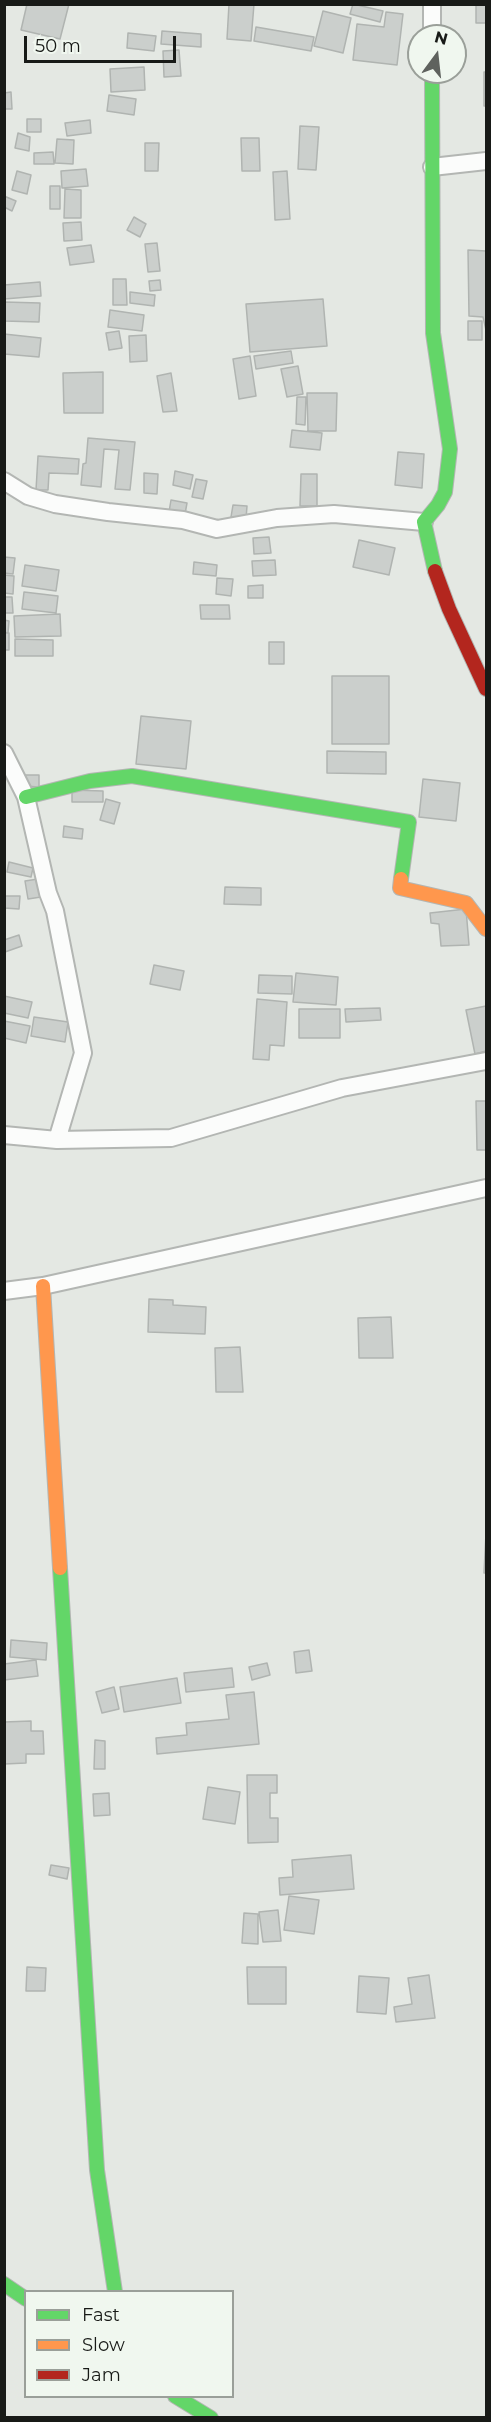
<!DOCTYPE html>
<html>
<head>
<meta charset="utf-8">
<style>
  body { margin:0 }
  #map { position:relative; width:491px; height:2422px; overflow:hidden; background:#e4e8e3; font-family:Montserrat,sans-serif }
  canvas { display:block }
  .frame { position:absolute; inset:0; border:6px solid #181a17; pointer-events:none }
  .legend { position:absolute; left:24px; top:2290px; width:210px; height:108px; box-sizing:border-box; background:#f0f7ef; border:2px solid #9a9f99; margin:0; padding:8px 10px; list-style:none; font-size:18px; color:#181a17 }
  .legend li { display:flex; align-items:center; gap:12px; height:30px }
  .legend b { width:30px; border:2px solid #9a9f99 }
  .north { position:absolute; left:407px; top:24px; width:60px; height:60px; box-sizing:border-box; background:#f0f7ef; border:2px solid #9a9f99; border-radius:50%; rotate:15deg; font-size:16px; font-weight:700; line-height:24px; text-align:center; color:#181a17 }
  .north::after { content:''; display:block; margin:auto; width:21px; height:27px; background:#5f625e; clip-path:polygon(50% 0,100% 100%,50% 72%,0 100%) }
  .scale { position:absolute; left:24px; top:36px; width:152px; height:27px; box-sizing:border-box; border:3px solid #181a17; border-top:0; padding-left:8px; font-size:18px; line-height:21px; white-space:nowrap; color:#181a17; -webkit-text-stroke:4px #f0f7ef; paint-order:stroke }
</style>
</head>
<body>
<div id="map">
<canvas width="491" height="2422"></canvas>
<div class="frame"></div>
<ul class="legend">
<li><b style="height:8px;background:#63d668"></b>Fast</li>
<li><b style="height:8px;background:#ff974d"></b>Slow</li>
<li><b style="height:8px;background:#b3261e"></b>Jam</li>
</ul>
<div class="north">N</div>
<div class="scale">50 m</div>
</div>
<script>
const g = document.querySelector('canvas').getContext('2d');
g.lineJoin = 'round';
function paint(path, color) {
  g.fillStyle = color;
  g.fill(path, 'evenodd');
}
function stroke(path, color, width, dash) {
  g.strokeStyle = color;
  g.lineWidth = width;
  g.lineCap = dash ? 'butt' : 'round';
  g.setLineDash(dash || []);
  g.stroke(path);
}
const building = new Path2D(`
  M27 4H69L60 39 21 30Z
  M229 4H254L251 41 227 39Z
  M353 4 383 11 380 22 350 14Z
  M476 4H486V23H476Z
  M323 11 351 18 343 53 314 46Z
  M386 12 403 14 397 65 353 60 357 24 384 27Z
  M256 27 314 37 311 51 254 41Z
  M162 31 201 34V47L161 44Z
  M128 33 156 36 154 51 127 48Z
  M179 50 181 76 164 77 163 51Z
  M144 67 145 90 111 92 110 69Z
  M484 72H486V106H484Z
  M11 92 12 109H4V93Z
  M109 95 136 99 134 115 107 111Z
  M27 119H41V132H27Z
  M90 120 91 133 67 136 65 123Z
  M300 126 319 127 316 170 298 169Z
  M18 133 30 137 29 151 15 148Z
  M241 138H259L260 171H242Z
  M57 139 74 140 73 164 55 163Z
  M145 143H159L158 171H145Z
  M53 152 54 164H34V153Z
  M86 169 88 186 62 188 61 171Z
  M17 171 31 175 27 194 12 190Z
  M287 171 290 219 275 220 273 172Z
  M50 186H60V209H50Z
  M65 189 81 190V218H64Z
  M4 196 16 201 12 211 4 207Z
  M134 217 146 224 140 237 127 230Z
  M81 222 82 240 64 241 63 223Z
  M157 243 160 271 148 272 145 244Z
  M91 245 94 262 70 265 67 248Z
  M468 250 486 251V330L483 317 469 316Z
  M113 279H126L127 305H113Z
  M160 280 161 290 150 291 149 281Z
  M40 282 41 296 4 299V285Z
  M130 292 155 295 154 306 130 303Z
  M323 299 327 346 250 352 246 304Z
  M4 302 40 303 39 322 4 321Z
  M110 310 144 315 142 331 108 327Z
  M468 321H482V340H468Z
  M119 331 122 348 109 350 106 333Z
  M4 334 41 338 39 357 4 354Z
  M146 335 147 361 130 362 129 336Z
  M291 351 293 363 256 369 254 356Z
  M250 356 256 396 239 399 233 359Z
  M298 366 303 394 287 397 281 369Z
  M103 372V413H64L63 373Z
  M171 373 177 411 163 412 157 376Z
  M307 393H337L336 431H308Z
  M297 397H306L305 425 296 424Z
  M292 430 322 433 320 450 290 447Z
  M88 438 135 442 130 490 115 489 119 450 104 449 101 487 81 485 83 464 86 463Z
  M398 452 424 454 422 488 395 485Z
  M38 456 79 459 78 474 49 473 48 490H36Z
  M175 471 193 475 190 489 173 485Z
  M144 473 158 474 157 494 144 493Z
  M301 474H317V506H300Z
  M196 479 207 481 203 499 192 497Z
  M171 500 187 503 185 514 169 512Z
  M233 505 247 506 246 519 231 517Z
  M269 537 271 553 254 554 253 538Z
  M359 540 395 548 389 575 353 567Z
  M4 557 15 558 13 574 4 573Z
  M275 560 276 575 253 576 252 561Z
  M194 562 217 565 216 576 193 574Z
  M25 565 59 570 56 591 22 586Z
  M4 575 14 576 13 594 4 593Z
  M217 578 233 579 231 596 216 594Z
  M263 585V598H248V586Z
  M24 592 58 596 56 613 22 609Z
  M4 597H12L13 613H4Z
  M200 605H229L230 619H201Z
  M60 614 61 636 15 637 14 616Z
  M4 620 9 621 8 633 4 632Z
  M4 633H9V650H4Z
  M15 639 53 640V656H15Z
  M269 642H284V664H269Z
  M332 676H389V744H332Z
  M141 716 191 721 186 769 136 764Z
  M327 751 386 752V774L327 773Z
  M24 775H39V787L24 786Z
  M423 779 460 783 456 821 419 817Z
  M72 790 103 791V802H72Z
  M106 799 120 803 114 824 100 820Z
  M64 826 83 829 82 839 63 837Z
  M9 862 33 868 31 877 7 872Z
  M38 879 41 897 28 899 25 881Z
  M225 887 261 888V905L224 904Z
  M4 896H20L19 909 4 908Z
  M466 909 469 945 441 946 439 924 431 923 430 913Z
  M19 935 22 946 5 952 4 940Z
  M154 965 184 971 180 990 150 984Z
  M296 973 338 977 336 1005 293 1002Z
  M259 975 292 976V994L258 993Z
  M4 996 32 1002 28 1018 4 1013Z
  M257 999 287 1002 284 1046 270 1045 269 1060 253 1059Z
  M486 1006V1051L475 1054 466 1010Z
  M380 1008 381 1020 346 1022 345 1009Z
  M299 1009H340V1038H299Z
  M34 1017 68 1022 65 1042 31 1036Z
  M4 1021 30 1026 26 1043 4 1038Z
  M476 1101H486V1150H477Z
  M149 1299 173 1300V1305L206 1307 205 1334 148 1332Z
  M391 1317 393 1358H359L358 1318Z
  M240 1347 243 1392H216L215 1348Z
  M486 1533V1573H484Z
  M11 1640 47 1643 46 1660 10 1657Z
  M309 1650 312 1671 296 1673 294 1652Z
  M36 1660 38 1676 4 1680V1664Z
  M267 1663 270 1675 252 1680 249 1667Z
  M232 1668 234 1687 186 1692 184 1673Z
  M177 1678 181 1703 124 1712 120 1687Z
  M114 1687 119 1709 102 1713 96 1692Z
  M254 1692 259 1744 157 1754 156 1738 187 1735 186 1723 229 1719 226 1695Z
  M31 1721V1731H43L44 1754H26V1763L4 1764V1722Z
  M95 1740 105 1741V1769H94Z
  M247 1775H277V1793H270V1818H278V1842L248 1843Z
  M208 1787 240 1792 235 1824 203 1819Z
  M109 1793 110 1815 94 1816 93 1794Z
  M351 1855 354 1889 280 1895 279 1878 293 1877 292 1860Z
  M51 1865 69 1868 67 1879 49 1875Z
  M289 1896 319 1900 314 1934 284 1930Z
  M278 1910 281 1941 263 1942 259 1912Z
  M244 1913 258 1914V1944L242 1943Z
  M27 1967 46 1968 45 1991H26Z
  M247 1967H286V2004H248Z
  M429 1975 435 2018 396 2022 394 2007 412 2004 408 1978Z
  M359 1976 389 1978 386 2014 357 2012Z`);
paint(building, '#cbcfcc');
stroke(building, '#b0b4b1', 1.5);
const street = new Path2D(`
  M432 36V4
  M432 167 486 161
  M4 481 28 496 55 504 108 512 183 520 217 529 277 518 334 514 424 522
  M4 753 26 797 48 893 55 911 83 1053 57 1140
  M4 1135 57 1140 171 1138 342 1088 486 1061
  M4 1291 43 1286 486 1188`);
const fast = new Path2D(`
  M432 72 433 333 450 449 445 492 438 505 424 522 435 571
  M26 797 90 781 132 776 409 822 401 879
  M60 1568 97 2170 115 2292
  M4 2284 26 2299
  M175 2396 211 2418`);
const slow = new Path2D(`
  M401 879 400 888 466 903 486 929
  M43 1286 60 1568`);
const jam = new Path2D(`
  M435 571 449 609 486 689`);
stroke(street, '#b3b6b3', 20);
stroke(fast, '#b3b6b3', 16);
stroke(slow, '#b3b6b3', 16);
stroke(jam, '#b3b6b3', 16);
stroke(street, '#fbfcfb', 16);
stroke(fast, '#63d668', 14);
stroke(slow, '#ff974d', 14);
stroke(jam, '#b3261e', 14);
</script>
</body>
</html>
